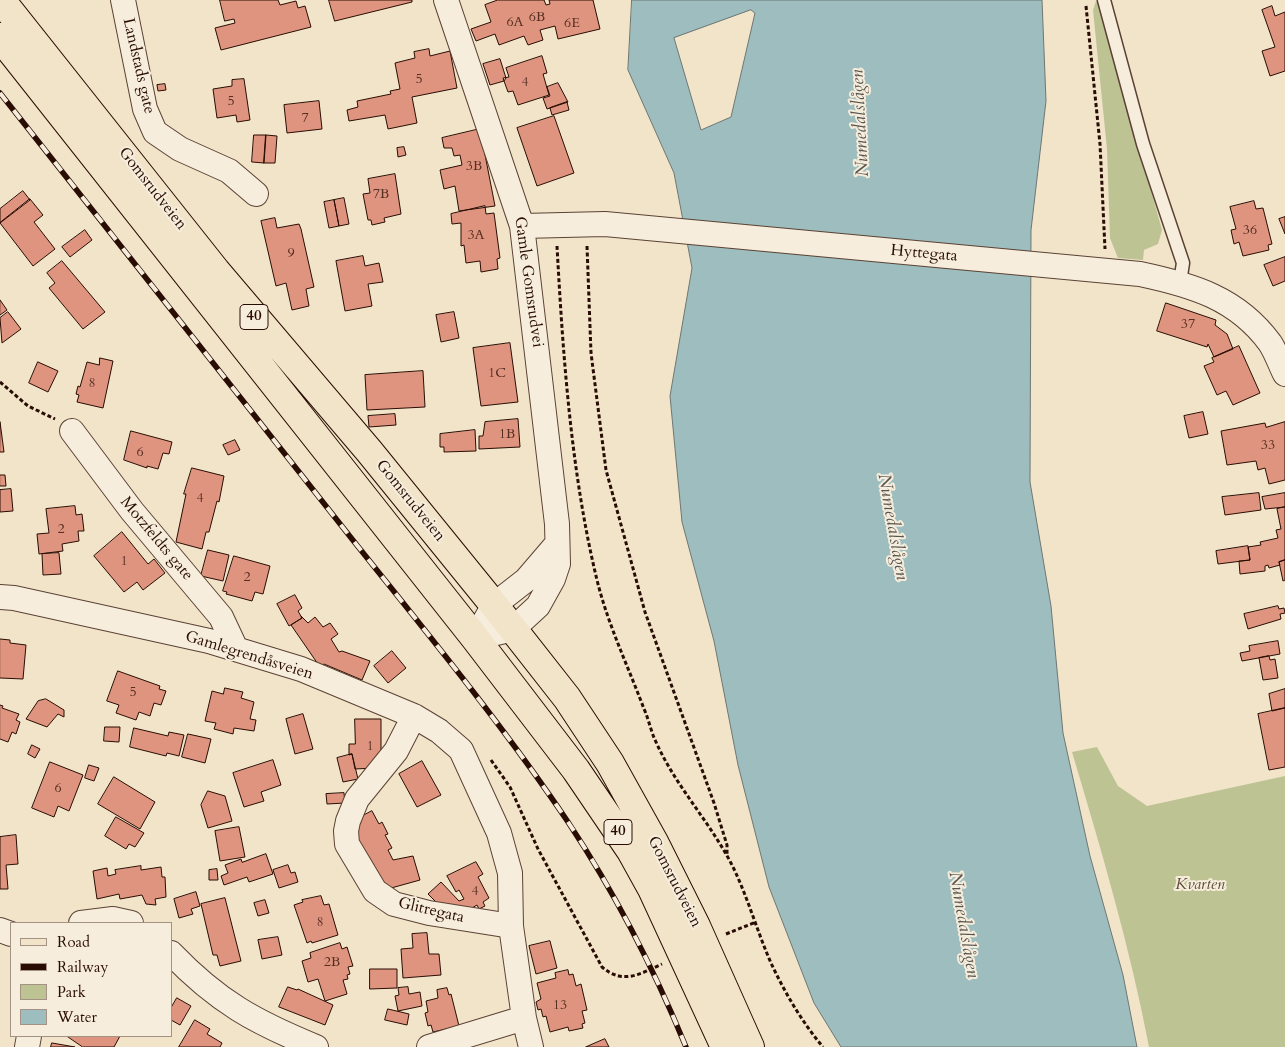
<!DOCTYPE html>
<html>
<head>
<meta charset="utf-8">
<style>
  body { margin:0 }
  #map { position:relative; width:1285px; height:1047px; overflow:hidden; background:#f1e4c9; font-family:Cardo,serif }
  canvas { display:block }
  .legend { position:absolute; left:10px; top:922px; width:162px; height:115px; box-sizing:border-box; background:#f6eddc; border:1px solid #a49385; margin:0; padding:6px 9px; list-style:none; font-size:15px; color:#290c03 }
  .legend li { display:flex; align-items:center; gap:10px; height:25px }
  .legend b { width:25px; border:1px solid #a49385 }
</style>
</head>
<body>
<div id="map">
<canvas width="1285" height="1047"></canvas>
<ul class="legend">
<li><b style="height:6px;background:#f1e4c9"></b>Road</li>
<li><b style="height:6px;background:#290c03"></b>Railway</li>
<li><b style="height:14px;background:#bec394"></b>Park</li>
<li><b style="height:14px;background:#9dbdbe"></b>Water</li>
</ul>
</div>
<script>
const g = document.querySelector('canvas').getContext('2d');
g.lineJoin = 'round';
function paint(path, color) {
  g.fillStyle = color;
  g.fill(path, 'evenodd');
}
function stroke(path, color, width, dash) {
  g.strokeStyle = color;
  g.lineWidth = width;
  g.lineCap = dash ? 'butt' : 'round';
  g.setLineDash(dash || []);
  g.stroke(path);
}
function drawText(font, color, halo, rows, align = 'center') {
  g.font = font + ' Cardo,serif';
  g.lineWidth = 4;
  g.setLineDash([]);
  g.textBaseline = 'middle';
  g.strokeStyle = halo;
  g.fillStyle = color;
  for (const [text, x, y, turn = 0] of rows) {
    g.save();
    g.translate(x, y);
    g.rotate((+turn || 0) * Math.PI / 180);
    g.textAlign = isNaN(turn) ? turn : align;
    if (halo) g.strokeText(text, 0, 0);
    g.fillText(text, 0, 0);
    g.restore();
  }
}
paint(new Path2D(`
  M1096 1 1099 4 1162 230 1158 244 1144 250 1143 260 1118 258 1110 238 1107 149 1093 10Z
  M1097 747 1118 786 1147 806 1285 776V1047H1149C1130 947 1101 849 1072 752Z`), '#bec394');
const water = new Path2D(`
  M632 0H1042L1046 101 1031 230 1030 482 1051 606 1063 733 1090 856 1123 975 1137 1047H841L814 1003 769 887 738 765 714 641 682 522 670 396 692 268 674 173 628 70ZM751 10 755 13 731 117 701 130 674 38Z`);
paint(water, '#9dbdbe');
stroke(water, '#6f7673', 1);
const building = new Path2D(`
  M220 0H278L280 5 296 1 298 8 305 6 311 27 221 50 215 28 235 23 234 19 225 21Z
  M329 0H412V2L335 21Z
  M498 0H544L546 5 550 4 549 0H593L600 29 558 39 555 26 540 30 543 40 528 45 524 36 499 45 495 34 476 41 471 29 491 22 485 5Z
  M1272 6 1275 16 1285 12V71L1270 76 1262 51 1275 47 1262 10Z
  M429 49 430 56 450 51 457 88 412 97 417 123 388 129 385 115 349 121 347 110 358 107 357 101 391 94 390 91 400 89 395 63 415 58 414 52Z
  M542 56 547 73 543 74 549 95 518 105 513 91 508 92 504 81 503 78 509 77 506 68Z
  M500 59 506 78 504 81 490 85 483 64Z
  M244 79 250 120 237 122 236 115 217 118 213 89 232 86V80Z
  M558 83 568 102 547 109 543 98 550 96 547 87Z
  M165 84 166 90 158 91 157 85Z
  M319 101 322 129 287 133 284 105Z
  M567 102 569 110 552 115 550 108Z
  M554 116 574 173 537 186 517 128Z
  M480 129 495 206 459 211 455 186 444 189 440 170 462 165 460 155 454 156 452 148H444L442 138Z
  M254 135H266L264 163 252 162Z
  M266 135 277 136 275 163H264Z
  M404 147 406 155 398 157 397 148Z
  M395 174 401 214 384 218 385 222 372 225 371 220H368L363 194 370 193 368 179Z
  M23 191 30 200 0 223V209Z
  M344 198 349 224 339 226 334 200Z
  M30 199 43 215 34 222 55 249 33 266 0 223Z
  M334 200 339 226 329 228 324 202Z
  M1254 201 1256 209 1263 208 1272 244 1268 245 1269 250 1243 256 1239 242 1234 244 1231 230 1236 229 1230 207Z
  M485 206 486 214 494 213 500 258 497 259 498 269 481 272 480 261 466 263 464 245 461 246V223L452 224 451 214Z
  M1285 217V234L1279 219Z
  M275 218 277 228 299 224 301 229 314 287 306 289 309 306 292 310 286 283 276 286 261 221Z
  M85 230 92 240 70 257 62 247Z
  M363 256 365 266 379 263 383 282 368 284 372 306 345 311 336 261Z
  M1285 257V281L1273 286 1264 265Z
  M62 261 105 312 83 329 49 288 55 283 47 273Z
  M0 300 7 310 0 315Z
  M1166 303 1216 320 1215 325 1227 334 1233 349 1214 357 1208 344 1207 347 1157 331Z
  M8 312 21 329 2 343 0 318Z
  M454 312 459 338 441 342 436 315Z
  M510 343 518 402 481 406 473 348Z
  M1239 346 1260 393 1233 405 1226 391 1217 395 1204 366 1214 362 1212 358Z
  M100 358 113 361 103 408 77 402 79 395 76 394 78 386 80 387 87 362 99 365Z
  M38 362 58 371 48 392 29 383Z
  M423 371 425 407 367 410 365 375Z
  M1203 412 1208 434 1189 438 1184 416Z
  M395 414 396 425 369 427 368 416Z
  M518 419 520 447 479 449V436H483L485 422Z
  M0 422 4 452H0Z
  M1285 422V480L1269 484 1265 468 1258 470 1256 461 1227 465 1221 431 1265 423 1266 427Z
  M475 430 476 451 444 452V447H440V434Z
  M131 431 172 442 169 454 163 453 158 469 147 466V468L124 460Z
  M235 440 240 450 228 455 223 445Z
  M192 468 224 476 219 502 217 501 209 532H206L202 549 176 542 186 494H184Z
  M0 475H5L6 486H0Z
  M11 489 13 511 0 512V490Z
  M1259 493 1261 510 1225 515 1222 497Z
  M1285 493V507L1265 509 1262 497Z
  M75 506 76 515 82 514 84 531H78L79 541 62 544 63 551 39 554 37 534 49 533 46 509Z
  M1285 507V560L1279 562 1280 565 1269 568 1268 565 1265 566V571L1240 574 1239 561 1250 560 1248 547 1261 545 1260 542 1278 538 1276 530 1281 529 1277 509Z
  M122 532 148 564 154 559 165 573 143 590 137 582 124 592 94 556Z
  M1248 546 1250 560 1218 564 1216 551Z
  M208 550 229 555 223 581 201 576Z
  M59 553 61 574 43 575 42 554Z
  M234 556 270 566 263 594 255 592 252 601 226 594 227 592 223 591Z
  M1285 560V580L1283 581 1279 562Z
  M295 595 302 608 298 611 302 618 289 626 277 604Z
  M1278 606 1279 609 1284 608 1285 613 1280 614 1281 619 1248 629 1244 614Z
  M301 616 308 623 315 617 323 627 330 623 338 634 331 639 339 652 342 651 370 661 362 680 324 664 320 667 291 625 302 618Z
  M0 639 10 640V643L26 645 23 679 0 678Z
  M1278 641 1280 654 1242 661 1240 653 1250 651 1249 646Z
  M392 651 406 668 388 683 374 666Z
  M1269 656 1270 660 1275 659 1278 678 1263 680 1259 658Z
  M118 671 160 686 159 689 166 691 161 705 154 703 150 716 139 712 136 720 116 713 119 705 107 701Z
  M225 688 243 692 241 698 254 702 250 719 256 720 254 731 234 728 233 734 214 729 216 723 205 721 212 691 223 694Z
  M1285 689V708L1272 711 1269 694Z
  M46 699 64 710V717L58 714 47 727 26 719 38 701Z
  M0 705 3 706 2 708 19 714 16 720 20 722 16 734 12 732 8 742 0 739Z
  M1285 708V767L1269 770 1258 714Z
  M303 714 313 749 295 754 286 719Z
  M355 719H381V762L374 768 355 769 352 754 349 755V744H355Z
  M105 727H120L119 742 104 741Z
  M134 728 168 736 169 732 184 735 179 756 167 753 166 756 130 747Z
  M188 734 211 739 205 763 182 757Z
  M32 745 40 749 35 758 28 754Z
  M352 754 358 779 343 782 337 758Z
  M273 760 281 785 261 792 264 801 244 807 233 773Z
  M422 761 441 795 417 807 399 774Z
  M50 762 83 775 69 811 58 806 54 817 32 808Z
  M89 765 99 768 94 781 85 778Z
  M114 777 155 802 140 829 98 804Z
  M208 791 225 796 232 821 208 828 201 805Z
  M344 793 345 803 327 804 326 794Z
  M372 811 379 824 382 822 388 834 385 835 392 848 388 850 393 860 413 856 420 880 384 890 348 824Z
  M116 817 144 833 135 847 129 844 126 849 105 836Z
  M239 827 245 857 220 861 215 831Z
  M16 835 18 864 6 865 8 889H0V837Z
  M266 854 273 874 249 882 247 877 224 885 221 876 228 873 225 865 241 859 242 862Z
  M476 862 483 874 478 877 489 898 483 902 485 906 479 909 477 905 472 908 444 910 428 894 441 882 459 901 464 899 459 890 456 892 447 876Z
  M288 865 291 873 295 872 298 882 279 888 273 870Z
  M141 866V870L161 867 162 877H165L166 897 155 899 156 905 146 904 142 895 120 899 119 894 97 899 93 871 107 868 108 876 116 874 115 870Z
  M217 869 218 880H209V870Z
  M196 892 200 906 191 909 193 914 179 918 174 899Z
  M321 896 324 905 329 904 338 935 312 943 311 941 307 943 294 905 303 902 302 900Z
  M225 898 241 961 220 966 217 955H213L201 904Z
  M265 900 269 913 258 916 254 903Z
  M427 933 429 954H439L441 975 403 978 401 949 413 948 412 934Z
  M278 937 282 955 262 959 258 940Z
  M550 941 557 968 536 974 529 946Z
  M340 943 342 949 347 947 353 966 348 967 350 974 347 975 348 979 343 980 347 994 325 1001 318 979 308 982 302 961 311 958 310 953Z
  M370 969H397V988L370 989Z
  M568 970 569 975 573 974 576 986 581 984 587 1010 582 1011 585 1023 582 1024 583 1028 569 1031 568 1027 550 1032 546 1016 543 1017 541 1009 538 1010 536 1002 541 999 537 983 556 978 555 973Z
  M288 987 297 990 298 989 333 1005 325 1025 279 1007Z
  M408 987 409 994 420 992 422 1006 398 1011 395 996 399 995 398 988Z
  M447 988 449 995 451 994 459 1026 433 1032 431 1025 428 1026 425 1013 428 1012 426 1001 438 998 437 990Z
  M177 998 191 1006 180 1025 171 1020V1008Z
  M388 1009 409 1014 407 1025 385 1020Z
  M195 1020 210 1029 207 1034 222 1043 220 1047H179Z
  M67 1036H120L114 1047H83Z
  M605 1039 609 1047H586Z
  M52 1043 75 1047H51Z`);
paint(building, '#de947e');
stroke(building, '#290c03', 1);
const lane = new Path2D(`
  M1104 0 1143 144 1183 263 1180 282`);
const street = new Path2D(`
  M123 0 145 109 155 132 180 149 229 171 256 194
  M446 0 522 226 557 524 558 564 553 579 538 606 513 629 475 638
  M522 226 605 224 1140 274C1192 285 1237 298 1270 343 1276 352 1280 364 1285 374
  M72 431 132 511 221 617 236 649
  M0 597 14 598 209 641 301 669 414 716 439 731 461 750 499 833 510 873 511 926 524 1018 531 1047
  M475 638 494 605 526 580 556 545
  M414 716 396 751 357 799 348 821 346 831 347 844 375 891 394 904 429 913 511 926
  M81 923 113 919 131 923
  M0 930 11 934
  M171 953C218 1002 255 1022 316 1047
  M27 1047 29 1036
  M429 1047 524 1018`);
const primary = new Path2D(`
  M1 0 216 271 369 451 494 605 567 698 610 763 654 842 696 926 750 1047
  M0 37 475 638 576 770 631 851 652 889 725 1047`);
stroke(lane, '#5b4234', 15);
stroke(street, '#5b4234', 26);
stroke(primary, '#290c03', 30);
stroke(new Path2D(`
  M1086 6 1100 144 1105 249
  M557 246C563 356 571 473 597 580 608 625 628 666 644 709 649 720 651 732 656 742 676 787 711 823 733 867 748 898 757 931 771 963 785 993 802 1022 823 1047
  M587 246 591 353 606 470 645 612 714 803 727 845V854
  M0 382 28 406 55 419
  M491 760 510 787 538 849 602 967C623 985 640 974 662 964
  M726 934 756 922`), '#290c03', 3, [4, 2.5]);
stroke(lane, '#f6eddc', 12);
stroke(street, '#f6eddc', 24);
stroke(primary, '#f1e4c9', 28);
const rail = new Path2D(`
  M0 93C118 242 235 391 352 539 426 632 502 724 568 822 615 893 654 969 686 1047`);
stroke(rail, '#290c03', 5.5);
stroke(rail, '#f6eddc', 4, [11]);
drawText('14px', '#562e22', null, [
  ["6B",537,18],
  ["6A",515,23],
  ["6E",572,24],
  ["5",419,80],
  ["4",525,83],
  ["5",231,102],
  ["7",305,119],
  ["3B",474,167],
  ["7B",381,195],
  ["36",1250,231],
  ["3A",476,236],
  ["9",291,254],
  ["37",1188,325],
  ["1C",497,374],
  ["8",92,384],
  ["1B",507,435],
  ["33",1268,446],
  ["6",140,453],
  ["4",200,499],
  ["2",61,530],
  ["1",124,562],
  ["2",247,578],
  ["5",133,693],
  ["1",370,747],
  ["6",58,789],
  ["4",475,892],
  ["8",320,923],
  ["2B",332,963],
  ["13",560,1006]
]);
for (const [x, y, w] of [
  [254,317,28],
  [618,832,28]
]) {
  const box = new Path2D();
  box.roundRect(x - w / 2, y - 12.5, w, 25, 4);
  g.fillStyle = '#f6eddc';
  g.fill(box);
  stroke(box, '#290c03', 1);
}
drawText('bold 15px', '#290c03', null, [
  ["40",254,317],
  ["40",618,832]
]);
drawText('16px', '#290c03', '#f6eddc', [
  ["Landstads gate",138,66,77],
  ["Gomsrudveien",152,189,52],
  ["Hyttegata",924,254,5],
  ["Gamle Gomsrudvei",528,282,82],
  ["Gomsrudveien",410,501,51],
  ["Motzfeldts gate",156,539,50],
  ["Gamlegrendåsveien",249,656,17],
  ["Gomsrudveien",674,882,63],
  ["Glitregata",431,911,13]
]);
drawText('italic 16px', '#5d4c36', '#f6eddc', [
  ["Kvarten",1200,885]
]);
drawText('italic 18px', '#57534e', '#f6eddc', [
  ["Numedalslågen",861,123,-93],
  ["Numedalslågen",892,527,80],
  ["Numedalslågen",963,925,80]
]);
</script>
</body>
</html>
